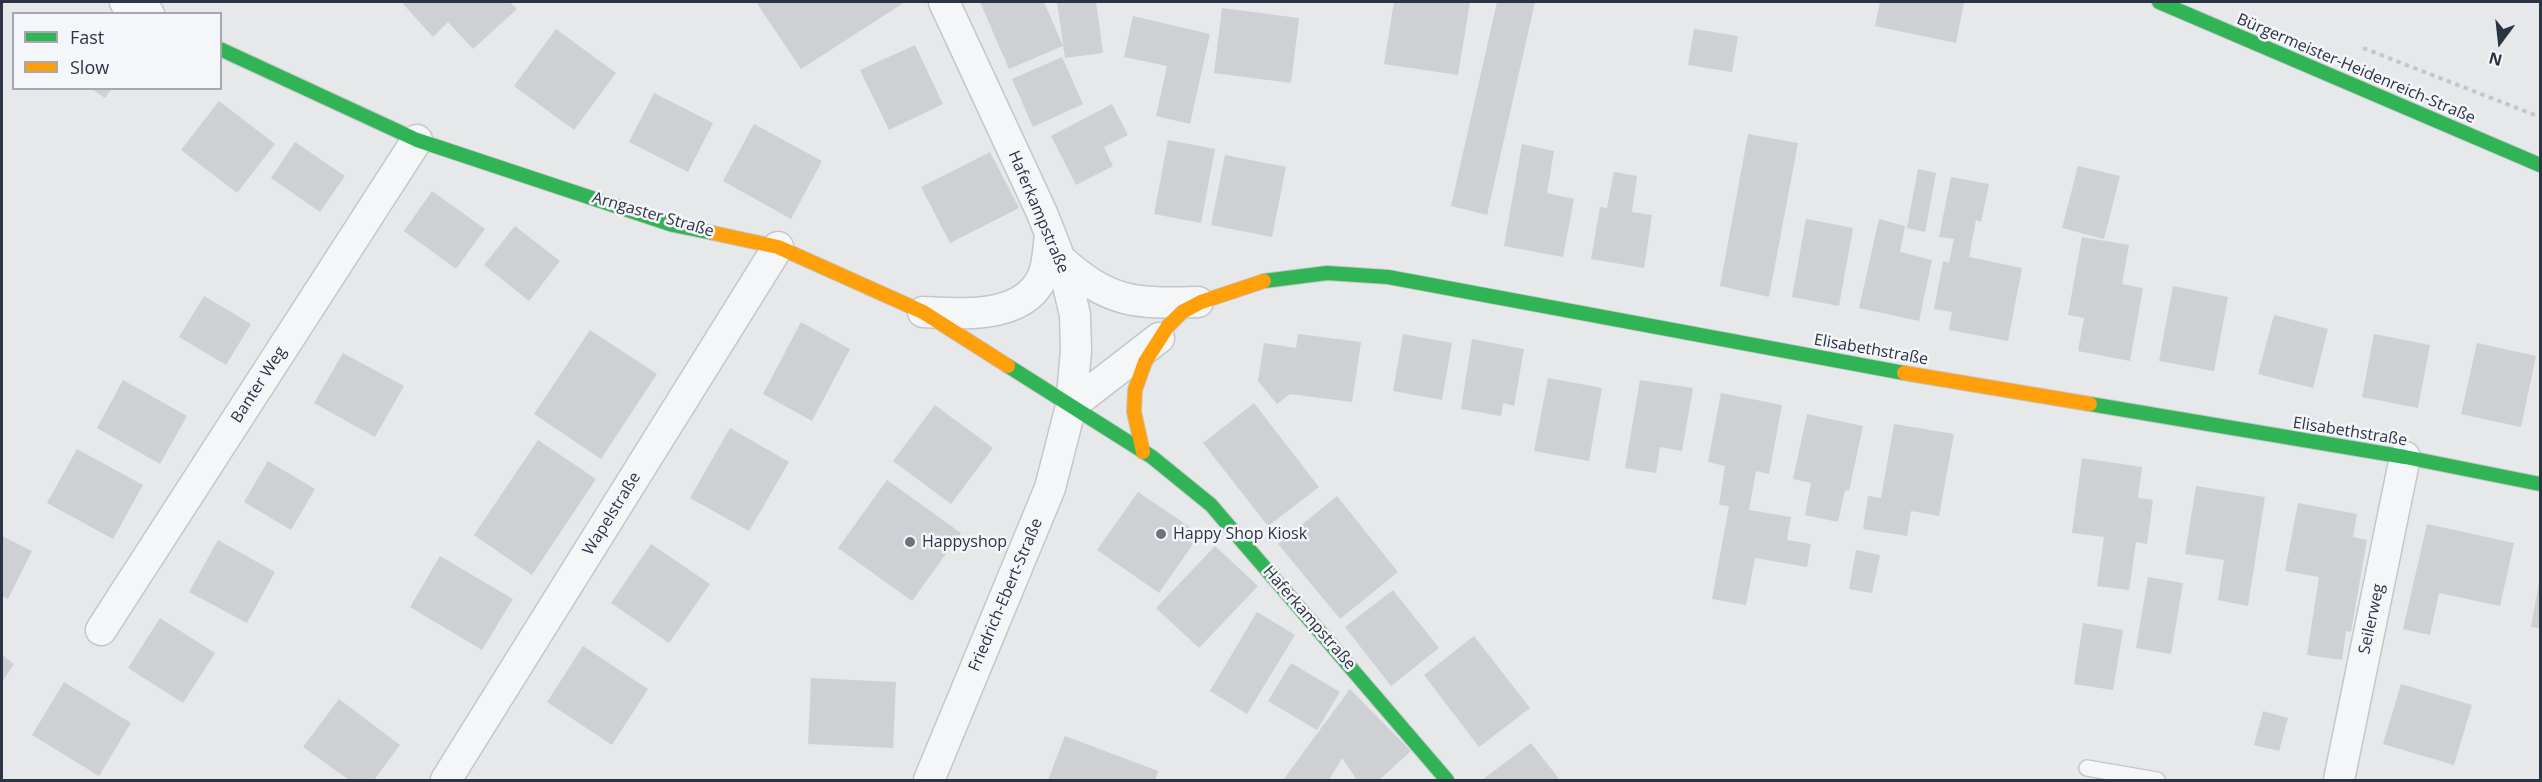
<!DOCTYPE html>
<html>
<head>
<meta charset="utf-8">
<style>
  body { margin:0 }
  #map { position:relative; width:2542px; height:782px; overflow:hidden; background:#e6e8ea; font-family:"Open Sans",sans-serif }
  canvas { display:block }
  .frame { position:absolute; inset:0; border:3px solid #2b3445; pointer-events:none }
  .legend { position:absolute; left:12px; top:12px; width:210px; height:78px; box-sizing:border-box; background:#f4f6f9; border:2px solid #a4a8b1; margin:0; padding:8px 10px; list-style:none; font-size:18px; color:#2b3445 }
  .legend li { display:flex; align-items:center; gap:12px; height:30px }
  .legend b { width:30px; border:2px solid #a4a8b1 }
  .north { position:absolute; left:2470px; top:12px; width:60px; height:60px; -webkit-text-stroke:4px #f4f6f9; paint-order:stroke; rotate:195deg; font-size:16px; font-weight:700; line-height:24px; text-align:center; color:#2b3445 }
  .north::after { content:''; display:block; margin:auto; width:21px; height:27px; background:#2b3445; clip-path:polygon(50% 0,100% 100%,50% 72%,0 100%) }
</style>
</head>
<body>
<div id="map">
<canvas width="2542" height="782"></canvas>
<div class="frame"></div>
<ul class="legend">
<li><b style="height:8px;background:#30b455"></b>Fast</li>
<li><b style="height:8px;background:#ff9f0a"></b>Slow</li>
</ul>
<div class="north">N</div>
</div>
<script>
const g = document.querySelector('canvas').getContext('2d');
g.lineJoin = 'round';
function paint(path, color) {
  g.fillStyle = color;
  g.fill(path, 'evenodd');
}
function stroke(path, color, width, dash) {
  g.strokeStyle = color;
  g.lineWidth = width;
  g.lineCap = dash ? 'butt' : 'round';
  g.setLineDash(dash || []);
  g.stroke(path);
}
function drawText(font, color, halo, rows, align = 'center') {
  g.font = font + ' "Open Sans",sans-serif';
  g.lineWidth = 5;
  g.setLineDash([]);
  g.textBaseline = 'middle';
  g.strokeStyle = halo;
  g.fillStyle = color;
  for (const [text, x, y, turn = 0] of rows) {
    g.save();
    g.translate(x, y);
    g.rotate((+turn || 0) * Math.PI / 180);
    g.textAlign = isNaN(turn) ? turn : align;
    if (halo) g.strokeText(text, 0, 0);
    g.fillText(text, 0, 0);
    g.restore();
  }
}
paint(new Path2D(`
  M405 2H510L517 9 473 49 448 22 433 37 403 4Z
  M756 2H905L801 69Z
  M980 2H1044L1063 46 1009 69Z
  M1057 2H1096L1103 53 1065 58Z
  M1394 2H1470L1458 75 1384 64Z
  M1497 2H1535L1487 215 1451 206Z
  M1880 2H1964L1956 43 1875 26Z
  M1222 8 1299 18 1291 83 1214 73Z
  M1133 16 1210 34 1190 124 1156 116 1167 66 1124 57Z
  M556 29 616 73 574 130 514 86Z
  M1694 29 1738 36 1732 72 1688 65Z
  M915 45 943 104 889 130 860 70Z
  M1062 57 1083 104 1033 127 1012 79Z
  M90 88H112L105 98Z
  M654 93 713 123 688 172 629 142Z
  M219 101 275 144 237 193 181 150Z
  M1112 104 1128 135 1104 147 1113 166 1076 185 1051 136Z
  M754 124 822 161 791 219 723 181Z
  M1748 134 1798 143 1769 297 1720 286Z
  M1168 140 1215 149 1201 223 1154 214Z
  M295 142 345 176 320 212 271 178Z
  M1522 144 1554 151 1547 193 1574 199 1563 257 1504 246Z
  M990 152 1019 208 950 243 921 187Z
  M1225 155 1286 167 1272 237 1211 225Z
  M2078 166 2120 176 2104 239 2062 228Z
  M1918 169 1936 173 1925 232 1907 228Z
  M1614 172 1637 176 1632 212 1652 215 1644 268 1591 259 1600 207 1607 208Z
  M1951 177 1989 184 1981 222 1976 220 1969 257 2022 268 2008 341 1949 330 1952 312 1934 309 1943 261 1949 263 1954 239 1939 237Z
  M432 191 485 229 456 269 404 231Z
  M1806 219 1853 228 1839 306 1792 297Z
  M1879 219 1905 226 1900 252 1932 260 1919 321 1859 308Z
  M515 226 560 261 529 301 484 265Z
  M2082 237 2129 245 2122 284 2143 288 2130 361 2078 351 2084 318 2068 315Z
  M2173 286 2228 297 2214 371 2159 361Z
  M204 296 251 324 226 365 179 337Z
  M2274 315 2328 329 2313 388 2258 374Z
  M801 322 850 349 812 421 763 394Z
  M590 330 657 374 601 459 534 414Z
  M1298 334 1361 342 1352 402 1290 394 1277 404 1258 381 1264 343 1296 348Z
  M1403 334 1452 343 1442 400 1393 391Z
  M2374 334 2430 345 2418 408 2362 397Z
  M1472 339 1524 349 1514 406 1503 403 1501 416 1461 409Z
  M2477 343 2536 356 2521 427 2461 414Z
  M343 353 404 386 375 437 314 403Z
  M1548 378 1602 388 1589 461 1534 451Z
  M123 380 187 416 160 464 97 428Z
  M1640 380 1693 388 1682 451 1660 447 1656 473 1625 468Z
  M1721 393 1782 405 1769 474 1756 471 1749 510 1791 517 1787 540 1811 544 1807 567 1755 558 1746 605 1712 599 1729 506 1719 505 1725 466 1708 462Z
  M1254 403 1319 487 1268 526 1203 443Z
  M935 405 993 448 951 504 893 461Z
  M1807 414 1863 426 1849 491 1845 490 1838 522 1805 515 1811 483 1793 479Z
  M1894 424 1954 434 1939 516 1911 511 1907 536 1863 529 1868 496 1881 498Z
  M730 428 789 462 749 531 690 498Z
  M538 440 596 479 532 575 474 535Z
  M77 449 143 485 113 539 47 503Z
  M2082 458 2142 467 2138 498 2153 500 2147 544 2136 542 2129 590 2097 586 2104 537 2072 533Z
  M268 461 315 489 291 530 244 502Z
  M887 480 961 533 912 601 838 548Z
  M2196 486 2265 497 2248 606 2218 600 2224 560 2185 554Z
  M1138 492 1200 534 1159 593 1097 550Z
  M1337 496 1398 572 1340 619 1278 544Z
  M2298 503 2357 514 2353 537 2367 540 2351 632 2346 631 2342 660 2307 655 2319 577 2285 571Z
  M2427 524 2514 543 2500 606 2439 593 2430 635 2403 629Z
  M2 536 32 551 8 599 2 596Z
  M218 540 275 572 247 623 189 592Z
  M651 544 710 584 669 643 611 603Z
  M1215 546 1258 586 1199 648 1156 608Z
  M1856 550 1880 555 1872 593 1849 589Z
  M440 556 513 599 482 650 410 607Z
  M2148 577 2183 583 2171 654 2136 648Z
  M2539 582H2540V628L2531 627Z
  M1393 590 1439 648 1391 686 1345 627Z
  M1257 612 1295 635 1247 714 1210 691Z
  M160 618 215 653 183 703 128 668Z
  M2083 623 2123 630 2113 690 2074 684Z
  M1474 636 1530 708 1479 747 1424 675Z
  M583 646 648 689 612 745 547 702Z
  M2 655 14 664 2 682Z
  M1291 663 1340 692 1317 730 1268 701Z
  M811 678 896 682 893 748 808 744Z
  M64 682 131 723 99 776 32 735Z
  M2401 684 2472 705 2454 765 2383 744Z
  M1350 689 1411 751 1379 780H1357L1342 758 1329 780H1283Z
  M339 699 400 745 374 780H349L303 747Z
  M2263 711 2288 718 2279 751 2254 745Z
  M1065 736 1158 771 1155 780H1048Z
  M1531 743 1560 780H1482Z`), '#ced0d3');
const lane = new Path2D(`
  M2087 768 2157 780`);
const street = new Path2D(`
  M125 2 149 14
  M1060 259C1109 303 1134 304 1198 302
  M923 312C964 314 1030 320 1045 270 1048 258 1049 245 1050 233
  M1071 406 1159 338
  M101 630 417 140
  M446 780 778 247
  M929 780 1050 488 1071 406 1076 351 1075 315 1065 272 1042 213 944 2
  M2339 780 2405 457`);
const fast = new Path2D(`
  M2159 2 2540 165
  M220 49 417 140 673 225 713 233
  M1264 281 1327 273 1388 277 1904 373
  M1008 366 1152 457 1211 505 1447 780
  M2090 404 2405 457 2540 484`);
const slow = new Path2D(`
  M713 233 778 247 923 312 1008 366
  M1904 373 2090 404
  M1143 452 1134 412 1135 390 1145 362 1168 326 1182 312 1201 302 1264 281`);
stroke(lane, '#c4c6c8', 18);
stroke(street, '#c4c6c8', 33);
stroke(fast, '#c4c6c8', 16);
stroke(slow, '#c4c6c8', 16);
stroke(new Path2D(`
  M2363 48 2540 117`), '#c5c6ca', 4, [4.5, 4.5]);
stroke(lane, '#f5f6f7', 15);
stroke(street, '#f5f6f7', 30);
stroke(fast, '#30b455', 14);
stroke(slow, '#ff9f0a', 14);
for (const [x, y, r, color] of [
  [1161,534,6,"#6c737f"],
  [910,542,6,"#6c737f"]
]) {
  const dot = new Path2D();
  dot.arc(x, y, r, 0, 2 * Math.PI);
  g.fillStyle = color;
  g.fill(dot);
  stroke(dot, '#f4f6f9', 2);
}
drawText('16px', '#2b3445', '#f4f6f9', [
  ["Bürgermeister-Heidenreich-Straße",2356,69,23],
  ["Haferkampstraße",1038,212,67],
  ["Arngaster Straße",653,215,16],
  ["Elisabethstraße",1871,350,10],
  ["Banter Weg",259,385,-57],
  ["Elisabethstraße",2350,432,9],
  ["Wapelstraße",612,514,-58],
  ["Friedrich-Ebert-Straße",1006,595,-67],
  ["Haferkampstraße",1309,618,49],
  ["Seilerweg",2372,619,-78]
]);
drawText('16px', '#2b3445', '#f4f6f9', [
  ["Happy Shop Kiosk",1173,534],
  ["Happyshop",922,542]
], 'left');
</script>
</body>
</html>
